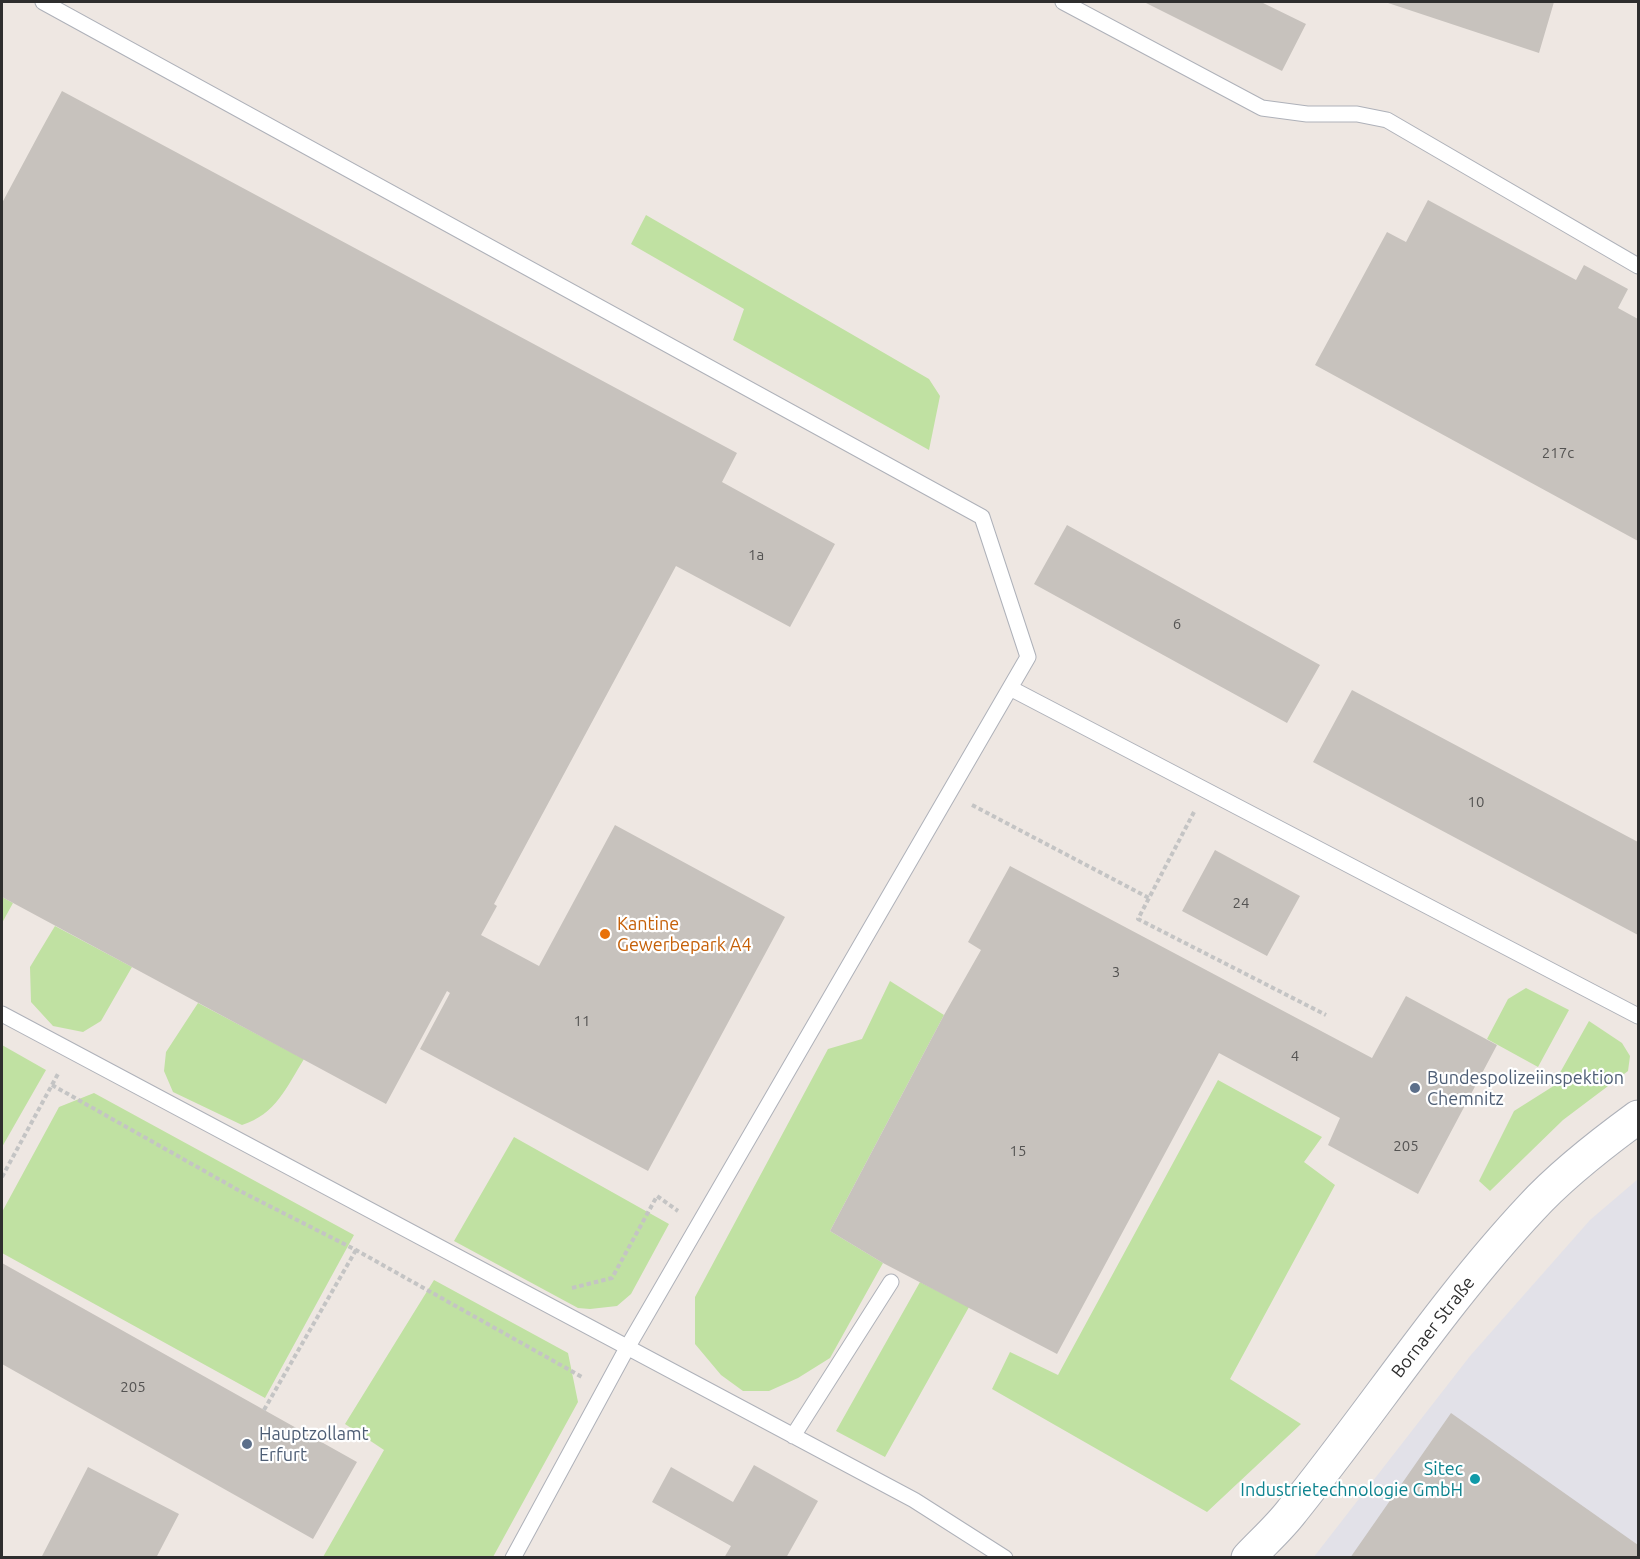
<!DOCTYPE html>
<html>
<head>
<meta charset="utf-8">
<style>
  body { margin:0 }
  #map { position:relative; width:1640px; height:1559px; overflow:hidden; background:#eee7e2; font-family:Ubuntu,sans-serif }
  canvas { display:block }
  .frame { position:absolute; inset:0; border:3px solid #2e2e2e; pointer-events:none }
</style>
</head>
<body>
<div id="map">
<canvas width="1640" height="1559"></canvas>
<div class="frame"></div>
</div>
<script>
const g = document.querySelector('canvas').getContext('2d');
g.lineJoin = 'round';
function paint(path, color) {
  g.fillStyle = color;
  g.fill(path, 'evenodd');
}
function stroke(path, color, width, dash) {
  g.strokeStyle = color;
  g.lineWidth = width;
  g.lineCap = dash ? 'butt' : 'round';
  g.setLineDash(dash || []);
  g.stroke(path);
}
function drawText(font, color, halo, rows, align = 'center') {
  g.font = font + ' Ubuntu,sans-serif';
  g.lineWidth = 4.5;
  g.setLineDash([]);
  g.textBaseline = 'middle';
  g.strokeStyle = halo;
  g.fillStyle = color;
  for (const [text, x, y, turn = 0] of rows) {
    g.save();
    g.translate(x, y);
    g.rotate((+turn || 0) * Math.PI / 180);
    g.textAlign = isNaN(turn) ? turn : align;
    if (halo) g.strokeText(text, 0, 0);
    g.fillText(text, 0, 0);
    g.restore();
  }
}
paint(new Path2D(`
  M1638 1179V1557L1313 1558 1470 1356 1590 1220Z`), '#e2e1e8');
paint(new Path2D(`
  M646 215 929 379 940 396 929 450 733 340 744 309 631 244Z
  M2 897 13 903 2 923Z
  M55 926 132 967 101 1021 83 1032 53 1026 31 1002 30 967Z
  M890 981 944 1015 830 1231 883 1263 830 1358 798 1378 769 1391H743L721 1375 695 1344V1297L828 1049 862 1039Z
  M1526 988 1569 1010 1538 1067 1487 1039 1508 999Z
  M198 1003 304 1059C286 1088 276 1114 242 1125L173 1092 164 1071 166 1052Z
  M1589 1021 1622 1043 1630 1056 1628 1071 1563 1120 1490 1191 1479 1181 1514 1111 1552 1087Z
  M2 1045 46 1070 2 1147Z
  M1218 1080 1322 1137 1304 1162 1335 1185 1230 1379 1301 1424 1207 1512 992 1389 1010 1352 1058 1375Z
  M94 1093 354 1235 265 1398 2 1253V1212L59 1107Z
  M514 1137 669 1224 631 1294 617 1306 590 1309 578 1308 454 1241Z
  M434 1280 568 1353 578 1402 493 1557H323L384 1450 345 1424Z
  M920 1282 969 1307 885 1457 836 1431Z`), '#c0e1a2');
paint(new Path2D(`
  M1144 2H1261L1306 24 1282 71Z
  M1385 2H1554L1539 53Z
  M62 91 737 453 722 482 835 544 790 627 676 566 494 904 497 906 481 935 539 966 615 825 785 917 648 1171 420 1049 450 993 447 991 386 1104 2 897V203Z
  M1428 200 1576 280 1584 265 1628 289 1618 308 1638 319V541L1315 365 1387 232 1406 242Z
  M1067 525 1320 665 1287 723 1034 584Z
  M1352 690 1638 842V935L1313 762Z
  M1215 850 1300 896 1267 956 1182 911Z
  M1010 866 1372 1058 1406 996 1497 1045 1418 1194 1328 1145 1340 1118 1219 1053 1057 1354 883 1263 830 1231 944 1015 981 950 968 942Z
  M2 1263 357 1462 313 1539 2 1364Z
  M1451 1413 1638 1545V1558H1350Z
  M754 1465 818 1501 786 1558H724L731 1546 652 1502 671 1467 733 1502Z
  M88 1467 179 1514 156 1558H41Z`), '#c7c2bd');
const lane = new Path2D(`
  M43 2 982 517 1028 657 627 1348 513 1558
  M1063 2 1262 108 1307 114H1357L1387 120 1638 266
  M1010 688 1638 1016
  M2 1014 914 1500 1005 1558
  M793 1436 891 1282`);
const secondary = new Path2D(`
  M1248 1558C1263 1542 1279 1528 1292 1511 1373 1411 1443 1302 1531 1208 1562 1174 1601 1144 1638 1117`);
stroke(lane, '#aeb1b9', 17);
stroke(secondary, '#aeb1b9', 35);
stroke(new Path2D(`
  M972 805 1149 898
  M1194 812 1138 919 1326 1015
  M52 1085 238 1190 356 1250 582 1377
  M2 1177 59 1072
  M572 1288 612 1278 657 1196 678 1211
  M264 1410 356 1250`), '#c4c4c4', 4, [4.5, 3]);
stroke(lane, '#fff', 15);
stroke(secondary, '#fff', 33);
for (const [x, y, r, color] of [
  [605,934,6,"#e8710a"],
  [1415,1088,6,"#5c6f8a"],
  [247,1444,6,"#5c6f8a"],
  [1475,1479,6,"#0f9aa8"]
]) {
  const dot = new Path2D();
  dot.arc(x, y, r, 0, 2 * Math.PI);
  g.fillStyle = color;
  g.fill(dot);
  stroke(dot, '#fff', 2);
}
drawText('15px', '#545352', null, [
  ["217c",1558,453],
  ["1a",756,555],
  ["6",1177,624],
  ["10",1476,802],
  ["24",1241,903],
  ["3",1116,972],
  ["11",582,1021],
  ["4",1295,1056],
  ["205",1406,1146],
  ["15",1018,1151],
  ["205",133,1387]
]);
drawText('18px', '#c56008', '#fff', [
  ["Kantine",617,924],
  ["Gewerbepark A4",617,945]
], 'left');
drawText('18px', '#4e5e75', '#fff', [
  ["Bundespolizeiinspektion",1427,1078],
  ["Chemnitz",1427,1099],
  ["Hauptzollamt",259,1434],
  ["Erfurt",259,1455]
], 'left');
drawText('18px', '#2e2e2e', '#fff', [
  ["Bornaer Straße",1433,1327,-52]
]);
drawText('18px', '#0d838f', '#fff', [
  ["Sitec",1463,1469],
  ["Industrietechnologie GmbH",1463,1490]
], 'right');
</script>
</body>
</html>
